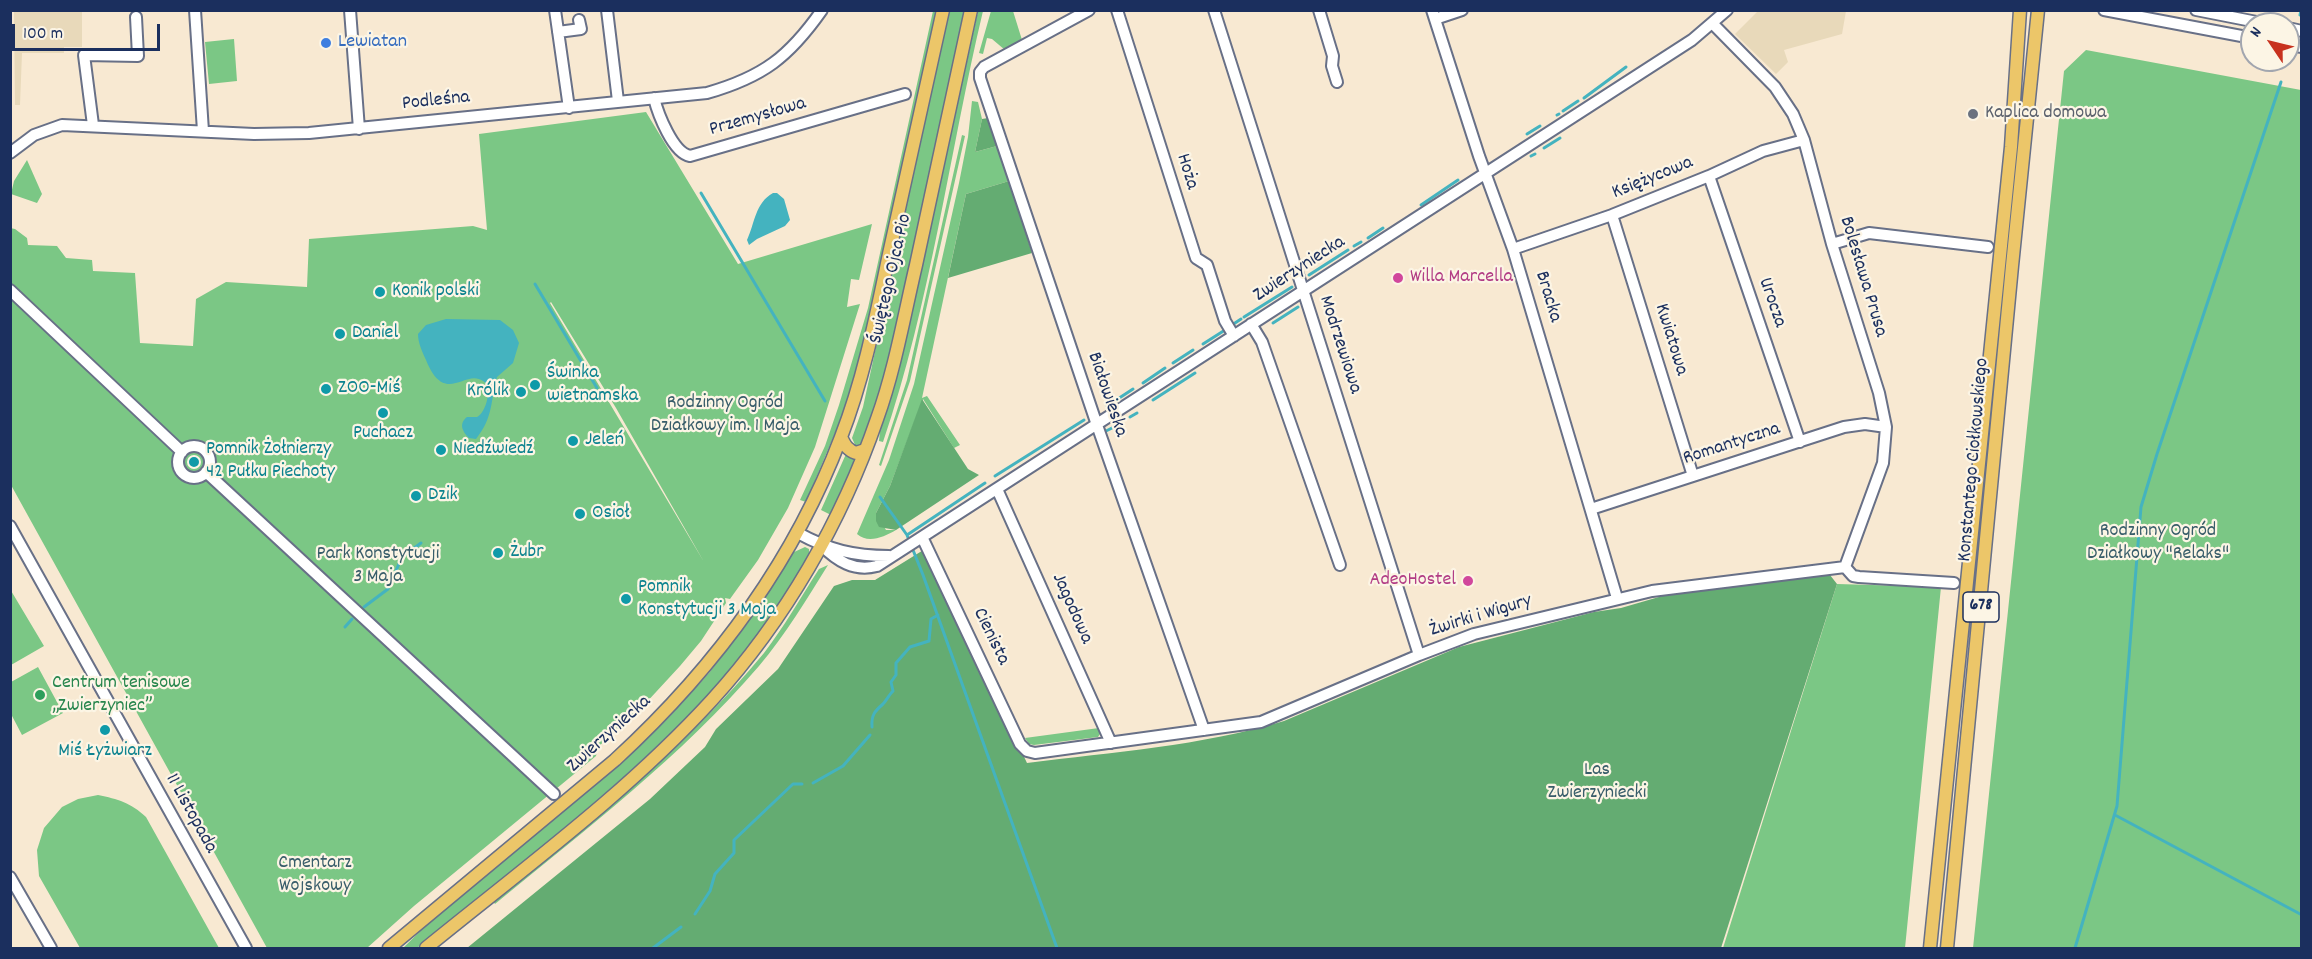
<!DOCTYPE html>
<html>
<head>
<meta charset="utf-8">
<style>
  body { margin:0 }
  #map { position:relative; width:2312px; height:959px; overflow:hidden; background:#f8e9d2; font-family:Dekko,sans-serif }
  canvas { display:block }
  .frame { position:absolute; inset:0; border:12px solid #1b2f5e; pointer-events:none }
  .north { position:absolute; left:2240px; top:12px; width:60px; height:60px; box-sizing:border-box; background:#fcf5e5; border:2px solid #a2a6af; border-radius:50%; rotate:305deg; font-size:16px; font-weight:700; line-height:24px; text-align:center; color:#1b2f5e }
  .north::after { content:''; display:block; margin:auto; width:21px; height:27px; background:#c8321e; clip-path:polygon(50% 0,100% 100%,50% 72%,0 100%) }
  .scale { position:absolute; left:12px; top:24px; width:148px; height:27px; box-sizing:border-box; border:3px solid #1b2f5e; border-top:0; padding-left:8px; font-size:18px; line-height:21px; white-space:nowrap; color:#1b2f5e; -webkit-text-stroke:4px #fcf5e5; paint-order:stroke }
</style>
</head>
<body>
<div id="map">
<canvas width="2312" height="959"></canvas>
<div class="frame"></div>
<div class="north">N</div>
<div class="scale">100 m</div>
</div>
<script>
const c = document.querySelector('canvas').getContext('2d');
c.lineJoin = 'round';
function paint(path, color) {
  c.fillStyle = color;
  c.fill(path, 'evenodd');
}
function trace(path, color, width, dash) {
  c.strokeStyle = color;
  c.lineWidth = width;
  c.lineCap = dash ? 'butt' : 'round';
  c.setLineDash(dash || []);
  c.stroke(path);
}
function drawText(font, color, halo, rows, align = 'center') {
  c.font = font + ' Dekko,sans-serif';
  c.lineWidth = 4.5;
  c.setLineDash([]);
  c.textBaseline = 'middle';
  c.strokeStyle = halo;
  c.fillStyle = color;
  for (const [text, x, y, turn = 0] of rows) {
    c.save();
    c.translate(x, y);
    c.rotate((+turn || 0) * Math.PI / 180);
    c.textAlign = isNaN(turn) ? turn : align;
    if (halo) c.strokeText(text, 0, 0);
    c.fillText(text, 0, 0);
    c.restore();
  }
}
paint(new Path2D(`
  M14,11H82V47H64V53H22L20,105H15Z
  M1758,11V10L1846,11L1842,34L1784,50L1788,62L1776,74L1735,34Z`), '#e8d9ba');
paint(new Path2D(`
  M933,11H937L857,369L843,414L806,502L800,500L825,446L839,405L868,308Z
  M949,11H966L882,387L862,445L856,447L852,438L863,407Z
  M978,11H983C949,154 931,302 883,442L879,441L880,430L906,340Z
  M991,11H1013L1022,40L1005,50L992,39L987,38L983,54L979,53Z
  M234,39L237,81L209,84L205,42Z
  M2086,50L2301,90V948H1973L2064,71Z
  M972,101L978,102L982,119L975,152L997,146L1009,181L966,194L922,398L927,396L960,445L954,448L923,399L890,486L876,513L886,530H896C884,537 868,544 857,534L889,460L914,384L959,183L968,137Z
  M646,112L738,264L872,224L859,280L851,279L847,307L860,304L815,447L788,508L758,560L730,599L725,598L726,603L701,641L680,666L644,705L598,747L596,756L414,906L367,948H267L11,485L10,228L15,229L27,238L28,245L57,246L66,258L92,260L93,271L135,273L140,343L193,346L196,299L226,282L307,287L309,239L473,226L487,230L479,134ZM551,302L616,408L704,562L550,303Z
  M962,135L965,136L910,381L881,466L879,465L907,380Z
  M27,160L42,194L37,203L11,194L14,181Z
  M846,454L856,460L831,515L821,510Z
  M805,547L809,549V554C786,594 761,636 730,671C638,776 524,860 417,948H403L444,908L623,759L670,716L709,673L747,624L792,553Z
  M828,565C807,599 785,635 759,666C681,757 586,829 495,904L493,901C587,823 686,748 764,653C784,627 801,597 819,569Z
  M1837,584L1941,587L1905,948H1723Z
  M10,589L44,646L11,665H10Z
  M38,667L63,713L22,735L11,714V682Z
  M1099,728L1100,734L1098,737L1034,745L1029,744L1025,738Z
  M98,795C118,799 131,803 146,817L219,948H80L39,876L37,850L44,828L62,807L78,799Z`), '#7bc785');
paint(new Path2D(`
  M988,118L997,146L975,152L982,119Z
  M1009,181L1032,253L948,278L966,194Z
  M922,399L968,469L979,475L896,530L879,527L876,521V513L890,486Z
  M925,549L1027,763C1113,752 1201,746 1284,721L1459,647L1594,612L1621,608L1683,590L1810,576L1830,575L1837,584L1721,948H467L650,799L705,747L716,729L778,669L834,586L852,580H875Z`), '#64ac72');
paint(new Path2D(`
  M773,193H777L784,199L790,220L785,226L757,239L749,245L747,240C755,223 755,203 773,193Z
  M446,319L500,320L513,330L519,343L513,363L497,377C490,402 494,416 476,439L469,438C463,432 458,424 467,417H477C486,413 493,387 483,381C465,368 445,407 426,360C422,351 418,343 418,334L426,325Z`), '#44b3bf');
trace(new Path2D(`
  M2300,15L2301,10
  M1584,98L1626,67
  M1563,111L1578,101
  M1557,115L1559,114
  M1527,134L1540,126
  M1544,148L1560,138
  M1531,156L1535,154
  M701,193L825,401
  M1421,205L1458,180
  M1368,238L1383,228
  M1354,246L1361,242
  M1309,275L1348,250
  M535,284L597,388
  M1244,317L1292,287
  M1273,323L1298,307
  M1232,325L1241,319
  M1203,344L1225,330
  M1173,363L1193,350
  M1143,383L1165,368
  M1153,400L1195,373
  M1107,406L1133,389
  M1130,417L1137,413
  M1106,431L1118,425
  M995,476L1084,420
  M880,497L907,535L923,575L1057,948
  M907,535L985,483
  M364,607L388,589L402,557L421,543
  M345,627L352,619
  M872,727C871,715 875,711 883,704C886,701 889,695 893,691L891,682L896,675V663L910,647L929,641L931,619L938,615
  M813,783L843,766L870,735
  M2115,815L2302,915
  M695,914L710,891L715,874L734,853V840L793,784H802
  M653,948L681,927
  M2075,948L2117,806L2141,507L2157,454L2281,82`), '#44b3bf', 3);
const minor = new Path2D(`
  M195,10L203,131
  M350,10L359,129
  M555,10L569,108
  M607,10L618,101
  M1089,10L984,67L980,72V78L1097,425L1204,730
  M1117,10L1196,258L1207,265L1225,321L1234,336
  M1214,10L1419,655
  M1319,10L1333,56L1332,66L1337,82
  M1432,10L1479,156L1513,249L1617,598
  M2104,10L2252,38
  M2196,10L2267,24
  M1435,19L1462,10
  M1713,24L1775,87L1793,114L1804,140L1832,244L1879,393L1886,427L1883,463L1845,567
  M2288,28L2302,31
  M558,32L581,29L579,20
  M2288,45L2302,47
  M654,98C658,114 673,153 690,156L905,94
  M93,125L84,55L138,56L136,17
  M10,153L34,135L62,125L254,134L309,133L707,93C763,77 789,57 822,10
  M1709,176L1800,442
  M1612,215L1693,476
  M1832,244L1869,233L1988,247
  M1513,249L1612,215L1709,176L1763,151L1804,140
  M10,290L182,452
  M1251,324L1262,342L1340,565
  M178 462a16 16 0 1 1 32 0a16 16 0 1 1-32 0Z
  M206,472L554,794
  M997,489L1111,743
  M1591,509L1844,427L1865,424L1886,427
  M10,526L246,948
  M798,533C829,550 854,556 889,556
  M922,537L1020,744L1027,751L1035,753L1261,722L1419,655L1474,634L1652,591L1845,567L1853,576L1859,577L1954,583
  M821,545C837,561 854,572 877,566L1692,40L1727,10
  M10,877L51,948`);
const major = new Path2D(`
  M841,437C845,446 848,450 856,453L865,450
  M389,948L615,760C714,669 793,564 841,437C864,378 876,316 889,254C907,173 925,92 943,10
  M426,948C523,869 627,793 712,700C785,620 842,521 877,419C895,369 904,316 916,265C934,180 953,95 971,10
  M1930,948L2011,147L2020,10
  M1947,948L2012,266L2038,10`);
trace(minor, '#687087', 14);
trace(major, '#687087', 15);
trace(minor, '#fff', 10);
trace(major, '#ecc669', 12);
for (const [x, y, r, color] of [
  [326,43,6,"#3f7fe0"],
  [1973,114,6,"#6b7280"],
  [1398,278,6,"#d1479c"],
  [380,292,6,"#0f9aa8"],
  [340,334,6,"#0f9aa8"],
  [535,385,6,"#0f9aa8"],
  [326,389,6,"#0f9aa8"],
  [521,392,6,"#0f9aa8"],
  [383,413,6,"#0f9aa8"],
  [573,441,6,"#0f9aa8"],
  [441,450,6,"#0f9aa8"],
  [194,462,6,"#0f9aa8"],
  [416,496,6,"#0f9aa8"],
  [580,514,6,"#0f9aa8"],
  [498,553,6,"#0f9aa8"],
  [1468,581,6,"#d1479c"],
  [626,599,6,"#0f9aa8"],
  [40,695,6,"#2e9e5b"],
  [105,730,6,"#0f9aa8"]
]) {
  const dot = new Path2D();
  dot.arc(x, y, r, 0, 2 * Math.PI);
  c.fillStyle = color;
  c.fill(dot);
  trace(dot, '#fcf5e5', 2);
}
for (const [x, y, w] of [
  [1981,607,36]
]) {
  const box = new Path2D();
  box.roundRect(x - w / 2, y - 15, w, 30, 4.5);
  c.fillStyle = '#fcf5e5';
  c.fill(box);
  trace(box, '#1b2f5e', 1.5);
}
drawText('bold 18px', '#1b2f5e', null, [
  ["678",1981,607]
]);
drawText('20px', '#366cbe', '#fcf5e5', [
  ["Lewiatan",338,43]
], 'left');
drawText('20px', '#1b2f5e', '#fcf5e5', [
  ["Podleśna",436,102,-6],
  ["Przemysłowa",758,118,-16],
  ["Hoża",1186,172,73],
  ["Księżycowa",1653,179,-22],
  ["Zwierzyniecka",1300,270,-33],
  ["Bolesława Prusa",1862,277,73],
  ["Świętego Ojca Pio",892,279,-77],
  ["Bracka",1547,297,73],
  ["Urocza",1771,303,71],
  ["Kwiatowa",1670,340,73],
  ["Modrzewiowa",1339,345,72],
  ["Białowieska",1106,395,71],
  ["Romantyczna",1732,445,-18],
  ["Konstantego Ciołkowskiego",1975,460,-85],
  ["Jagodowa",1071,609,66],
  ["Żwirki i Wigury",1481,617,-17],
  ["Cienista",990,637,64],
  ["Zwierzyniecka",610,735,-42],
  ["11 Listopada",190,814,61]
]);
drawText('20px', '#5b616d', '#fcf5e5', [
  ["Kaplica domowa",1985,114]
], 'left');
drawText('20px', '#b23c85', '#fcf5e5', [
  ["Willa Marcella",1410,278],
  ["AdeoHostel",1456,581,"right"]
], 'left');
drawText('20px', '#0d838f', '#fcf5e5', [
  ["Konik polski",392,292],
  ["Daniel",352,334],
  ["Świnka",547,374],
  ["wietnamska",547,397],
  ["ZOO-Miś",338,389],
  ["Królik",509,392,"right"],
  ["Puchacz",383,434,"center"],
  ["Jeleń",585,441],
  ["Pomnik Żołnierzy",206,450],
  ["42 Pułku Piechoty",206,473],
  ["Niedźwiedź",453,450],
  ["Dzik",428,496],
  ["Osioł",592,514],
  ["Żubr",510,553],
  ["Pomnik",638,588],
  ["Konstytucji 3 Maja",638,611],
  ["Miś Łyżwiarz",105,752,"center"]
], 'left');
drawText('20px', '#385d6a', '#fcf5e5', [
  ["Rodzinny Ogród",725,404],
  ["Działkowy im. 1 Maja",725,427],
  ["Rodzinny Ogród",2158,532],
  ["Działkowy \"Relaks\"",2158,555],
  ["Park Konstytucji",378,555],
  ["3 Maja",378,578],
  ["Las",1597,771],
  ["Zwierzyniecki",1597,794],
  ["Cmentarz",315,864],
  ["Wojskowy",315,887]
]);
drawText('20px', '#27864d', '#fcf5e5', [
  ["Centrum tenisowe",52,684],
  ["„Zwierzyniec”",52,707]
], 'left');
</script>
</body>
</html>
